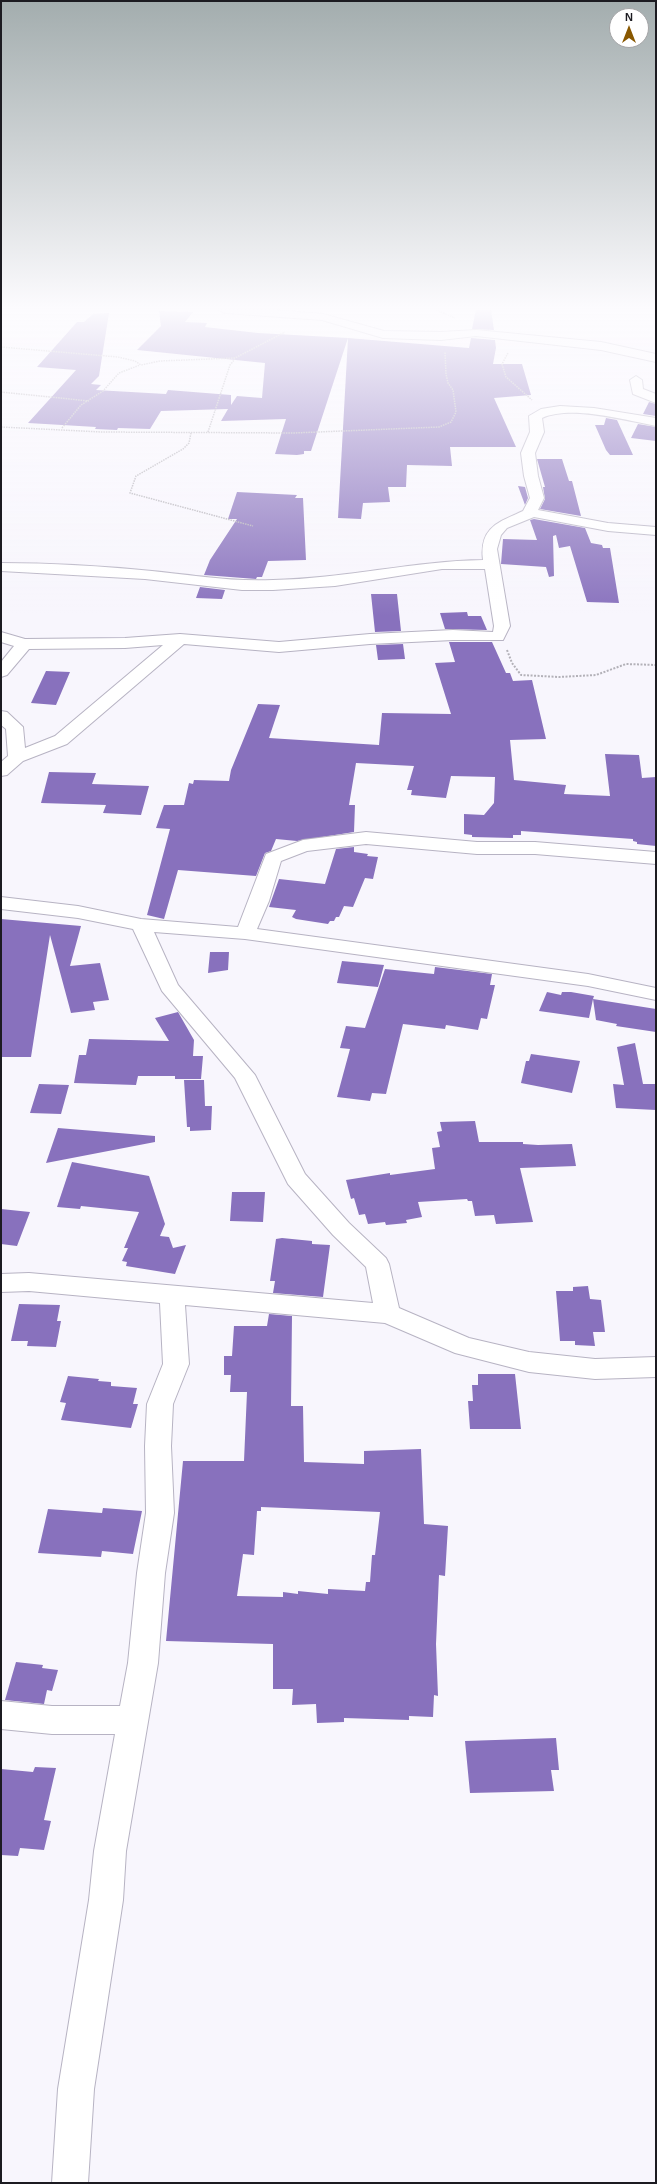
<!DOCTYPE html>
<html>
<head>
<meta charset="utf-8">
<style>
  body { margin:0 }
  #map { position:relative; width:657px; height:2184px; overflow:hidden; background:#f8f6fd; font-family:Helvetica,sans-serif }
  canvas { display:block }
  .frame { position:absolute; inset:0; border:2px solid #1c1b21; pointer-events:none }
  .north { position:absolute; left:609px; top:8px; width:40px; height:40px; box-sizing:border-box; background:#fff; border:1px solid #a4a4a6; border-radius:50%; rotate:0deg; font-size:11px; font-weight:700; line-height:16px; text-align:center; color:#1c1b21 }
  .north::after { content:''; display:block; margin:auto; width:14px; height:18px; background:#895800; clip-path:polygon(50% 0,100% 100%,50% 72%,0 100%) }
</style>
</head>
<body>
<div id="map">
<canvas width="657" height="2184"></canvas>
<div class="frame"></div>
<div class="north">N</div>
</div>
<script>
const c = document.querySelector('canvas').getContext('2d');
c.lineJoin = 'round';
function paint(path, color) {
  c.fillStyle = color;
  c.fill(path, 'evenodd');
}
function trace(path, color, width, dash) {
  c.strokeStyle = color;
  c.lineWidth = width;
  c.lineCap = dash ? 'butt' : 'round';
  c.setLineDash(dash || []);
  c.stroke(path);
}
paint(new Path2D(`
  M476,310H491L494,330L472,329Z
  M159,311L193,312L185,322L207,323L205,327L258,333L348,338L311,451H304V454L297,455L275,454L286,419L221,421L228,409L161,411L150,429L118,428L117,430L95,429L96,427L28,423L76,370L37,367L77,322H84L93,314L109,313L99,376L91,384L101,385L96,390L166,394L168,390L231,395V405L237,396L262,398L265,363L137,350L161,326Z
  M348,338L469,348L471,338L495,340L496,348L493,364H522L531,395L494,398L516,447H450L452,466L407,465L406,487H388L390,502L363,503L361,519L338,518Z
  M649,402L656,404V416L643,414Z
  M606,418L617,420L633,455H610L606,450L595,425H604Z
  M638,424L656,427V441L631,438Z
  M537,459H562L569,481H572L581,516L540,509L545,499L543,487H545Z
  M518,486L525,487L528,498L525,505Z
  M237,492L297,495L295,498H303L306,560L268,561L262,577H257L256,579L204,575L210,560L237,519H228Z
  M534,519L585,528L591,543L602,545L603,548H610L619,603L587,602L570,546L559,548L556,535L553,536L554,576L549,577L546,567L501,564L503,539L537,540L530,520Z
  M200,587L225,590L222,599L196,598Z
  M371,594H397L401,631L375,632Z
  M467,612L468,616H481L487,630L445,629L440,613Z
  M449,642H492L506,673H510L513,681L532,680L546,739L510,740L514,780L566,785L564,794L610,796L605,754L639,755L642,778L656,777V846L637,844V842L633,841V839L521,831V835H513V838L472,837V835L464,834V814L484,815L494,803L495,777L451,776L446,798L411,795L412,790H407L414,766L356,763L349,805H355L354,832L297,841L276,839L271,851L265,853L256,876L178,870L164,919L147,915L170,829L156,828L164,805H184L189,783L193,784L194,780L229,781L231,770L258,704L280,705L269,738L379,745L382,713L451,714L435,663L455,662Z
  M403,644L405,659L378,660L376,645Z
  M46,671L70,672L56,705L31,703Z
  M49,772L96,773L92,784L149,786L141,815L103,813L106,805L41,803Z
  M354,847V852L368,854L367,856L378,857L373,879L365,878L353,907L344,906L339,917H336L334,921H330L328,924L296,919L292,917L296,910L269,907L279,879L325,884L336,849Z
  M1,919L81,926L70,966L100,963L109,1000L93,1002L95,1010L71,1013L50,935L31,1057H1Z
  M210,952H229L228,970L208,973Z
  M342,961L384,965L378,987L337,983Z
  M435,967L492,974L490,985H495L487,1019L481,1018L478,1030L446,1025L445,1029L403,1024L386,1094L372,1093L370,1101L337,1097L350,1049L340,1048L346,1026L365,1028L385,969L434,974Z
  M547,992L561,995L562,992H571L594,996L593,999L656,1009V1032L616,1026L617,1024L596,1020L593,999L589,1018L539,1011Z
  M178,1012L194,1040L193,1056H203L201,1079H175V1076H138L136,1085L74,1083L79,1055H86L89,1039L169,1041L155,1018Z
  M635,1043L643,1084H656V1110L616,1108L613,1084L624,1085L617,1047Z
  M531,1054L580,1061L572,1093L521,1083L526,1061H529Z
  M184,1080H204L205,1106H212L211,1130L190,1131V1127H187Z
  M39,1084L69,1085L61,1114L30,1113Z
  M475,1121L479,1142H523V1144L538,1145L572,1144L576,1166L520,1168L533,1222L496,1224L494,1215L475,1216L472,1201H468L467,1199L418,1202L422,1217L406,1220L407,1223L386,1225L385,1222L368,1224L365,1214L359,1215L354,1198L351,1199L346,1180L390,1173V1175L435,1169L432,1148L440,1147L437,1132L442,1131L440,1122Z
  M58,1128L155,1136V1142L46,1163Z
  M72,1162L149,1176L165,1224L160,1236L169,1237L173,1248L186,1245L175,1274L126,1266L127,1262L122,1261L128,1248H124L139,1212L81,1206L80,1209L57,1207Z
  M232,1192H265L263,1222L230,1221Z
  M1,1209L30,1212L17,1246L1,1244Z
  M282,1238L312,1241V1244L330,1245L323,1297L273,1293L275,1281H270L276,1239Z
  M588,1286L590,1299L601,1300L605,1332H593L595,1346L575,1345V1341H560L556,1291H573V1287Z
  M19,1304L60,1305L57,1321H61L56,1347L27,1346L28,1341H11Z
  M269,1314L292,1316L291,1406H303L304,1462L364,1464V1451L421,1449L424,1524L448,1526L445,1576L439,1575L436,1644L438,1696L434,1695L433,1717L409,1716V1720L344,1718V1722L317,1723L316,1704L292,1705L293,1689H273V1644L166,1641L183,1461H244L247,1392H230L231,1375H224V1356H232L234,1326H267ZM261,1507L380,1512L375,1555H372L370,1582H366L365,1591L328,1589V1594L298,1591V1594L283,1592V1597L237,1596L243,1554L254,1555L257,1511H261Z
  M478,1374H515L521,1429H470L468,1401H473L472,1385H478Z
  M68,1376L99,1379L98,1381L111,1382V1386L137,1388L133,1404H138L131,1428L61,1420L66,1403L60,1402Z
  M103,1508L142,1511L133,1554L102,1551L101,1557L38,1553L48,1509L102,1513Z
  M16,1662L43,1665L42,1668L58,1670L52,1691L47,1690L44,1704L5,1700Z
  M556,1738L559,1770H551L554,1791L470,1793L465,1741Z
  M35,1767L56,1768L44,1820L51,1821L44,1850L20,1848L18,1856L1,1855V1769L33,1772Z`), '#8871bd');
const minor = new Path2D(`
  M219,310H275L323,314L384,331L441,332L476,330L601,342L656,354V362L601,350L476,336L441,340L383,338L322,320L225,313Z
  M636,376L642,380L643,389L656,394V403L633,394L630,380Z
  M560,406L594,408L656,418V426C624,420 572,405 542,418L544,432L535,453L538,476L544,498L538,510L608,523L656,527V535L608,531L534,517L507,528L501,535L497,549L510,626L503,640H453L370,644L279,652L184,644L67,744L23,761L7,775L1,776V762L8,756L6,729L1,725V711L7,712L23,727L25,748L55,736L163,645L125,648L29,649L7,675L1,677V662L14,646L1,642V632L25,639L125,638L180,634L279,642L370,634L453,630L493,632L494,626L485,569H442L335,586L273,590H242L145,579L1,571V563C51,563 102,566 152,571C192,575 232,582 273,580C343,579 412,561 483,560C479,527 499,522 523,511L530,498L524,476L521,453L530,432L529,416L541,409Z
  M366,832L477,842H535L656,852V864L535,854H477L366,844L307,851L281,861L269,901L257,929L588,974L656,988V1000L588,986L245,939L154,932L178,985L255,1075L305,1174L349,1223L386,1258L389,1264L399,1308L469,1338L529,1352L595,1359L656,1357V1377L595,1379L529,1372L455,1353L385,1323L185,1305L189,1364L173,1404L171,1446L174,1513L165,1573L158,1663L126,1851L123,1900L94,2089L88,2183H52L58,2089L89,1900L94,1851L115,1734H52L1,1729V1701L52,1706H120L128,1663L137,1573L146,1513L145,1446L147,1404L163,1364L160,1303L29,1291L1,1292V1274L29,1273L373,1303L366,1267L333,1235L288,1184L235,1078L162,991L133,929L78,918L1,909V897L78,906L141,919L238,927L266,854L303,840Z`);
trace(minor, '#b7b3c3', 2);
trace(new Path2D(`
  M436,310L455,318
  M1,347L118,357L135,361L141,365L160,361L235,358L285,332
  M508,353L502,364L506,377L532,400
  M1,392L89,401
  M1,427L101,432L294,433L439,427L451,422L456,412L453,390L448,383L446,374L445,352
  M62,428L81,405L103,391L119,373L140,365
  M208,432L230,365L235,359
  M191,433L189,443L183,449L136,476L130,493L253,526`), '#b3b1b8', 1.5, [1.5, 1]);
trace(new Path2D(`
  M507,650L512,663L521,675L559,677L596,675L626,664L656,665`), '#b3b1b8', 2, [2, 1.5]);
paint(minor, '#fff');
const sky = c.createLinearGradient(0, 0, 0, 616);
sky.addColorStop(0, '#a3adae');
sky.addColorStop(0.5, '#fcfbfe');
sky.addColorStop(1, '#fcfbfe00');
c.fillStyle = sky;
c.fillRect(0, 0, 657, 616);
</script>
</body>
</html>
